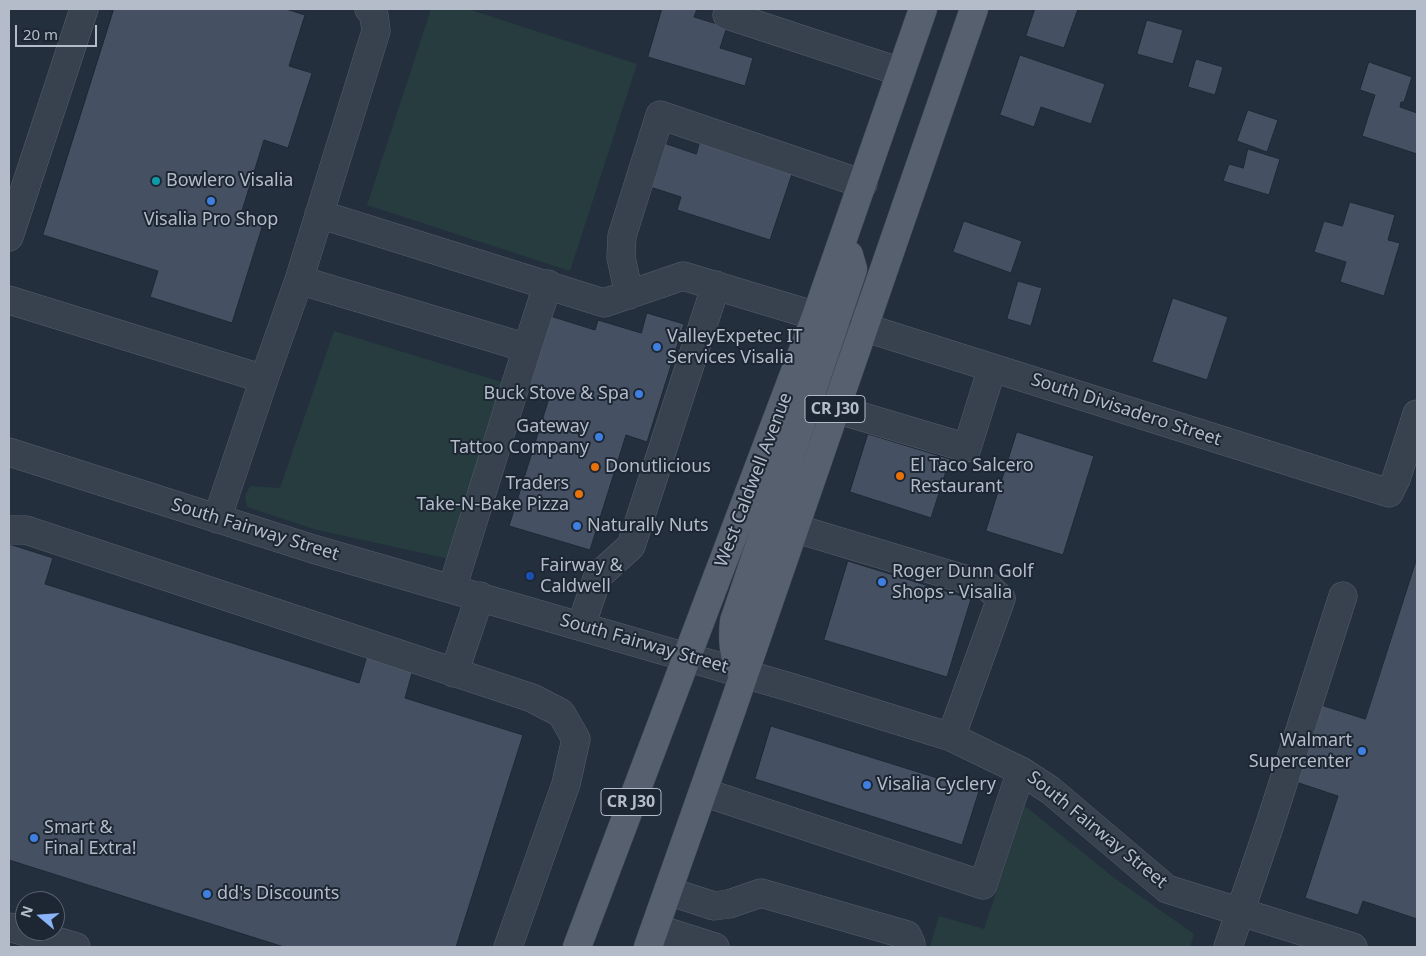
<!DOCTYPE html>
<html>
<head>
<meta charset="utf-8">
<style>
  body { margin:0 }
  #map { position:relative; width:1426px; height:956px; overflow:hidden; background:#242f3e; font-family:"Noto Sans",sans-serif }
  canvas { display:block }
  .frame { position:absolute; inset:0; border:10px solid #b4bcc9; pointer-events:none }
  .north { position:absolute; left:15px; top:891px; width:50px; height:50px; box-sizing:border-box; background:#1d2633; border:1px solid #59626f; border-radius:50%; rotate:288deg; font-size:14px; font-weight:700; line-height:20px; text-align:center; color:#b4bcc9 }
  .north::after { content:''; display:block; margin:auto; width:18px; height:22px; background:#8ab4f8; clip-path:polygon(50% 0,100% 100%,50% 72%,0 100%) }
  .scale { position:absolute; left:15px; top:25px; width:82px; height:22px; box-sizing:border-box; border:2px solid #b4bcc9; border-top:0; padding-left:6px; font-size:15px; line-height:18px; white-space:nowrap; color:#b4bcc9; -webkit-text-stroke:4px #1d2633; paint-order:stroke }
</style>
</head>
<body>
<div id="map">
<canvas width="1426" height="956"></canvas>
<div class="frame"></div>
<div class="north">N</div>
<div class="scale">20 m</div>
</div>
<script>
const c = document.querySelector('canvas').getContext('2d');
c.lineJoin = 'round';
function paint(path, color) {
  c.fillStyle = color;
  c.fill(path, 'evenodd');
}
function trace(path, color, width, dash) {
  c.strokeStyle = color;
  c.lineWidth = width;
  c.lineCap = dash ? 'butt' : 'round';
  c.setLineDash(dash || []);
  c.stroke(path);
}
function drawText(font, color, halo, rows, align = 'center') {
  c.font = font + ' "Noto Sans",sans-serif';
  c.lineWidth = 4;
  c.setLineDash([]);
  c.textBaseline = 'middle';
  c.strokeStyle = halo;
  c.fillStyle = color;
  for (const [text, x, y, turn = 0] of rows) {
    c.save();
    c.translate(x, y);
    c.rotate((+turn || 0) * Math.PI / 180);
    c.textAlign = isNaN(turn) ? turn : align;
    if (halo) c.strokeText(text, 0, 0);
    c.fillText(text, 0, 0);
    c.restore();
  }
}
paint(new Path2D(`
  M431,9H468L637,64L570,271L367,205Z
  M334,331L505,383L450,559L317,530L247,507L245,496L250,486L280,488Z
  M1025,806L1113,877L1194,934L1190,947H930L939,916L984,929Z`), '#263c3f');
const building = new Path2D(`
  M114,9H286L305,15L289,66L312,73L288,148L264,140L241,214L264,221L232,323L150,297L158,271L43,235Z
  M662,9H697L694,17L727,27L720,48L753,58L745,86L648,57Z
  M1035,9H1078L1064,48L1026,36Z
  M1147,20L1183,30L1173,64L1137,54Z
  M1020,55L1105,84L1091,124L1041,107L1034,127L1000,115Z
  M1196,59L1223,67L1215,95L1188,87Z
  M1369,62L1412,77L1404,102H1401L1400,107L1417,113V154L1362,136L1375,95L1360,90Z
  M1248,110L1278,120L1267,152L1237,141Z
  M701,138L794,168L770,240L677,210L681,197L647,186L661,142L696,154Z
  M1248,149L1280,159L1269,195L1223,181L1229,164L1243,168Z
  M1350,202L1395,215L1388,240L1400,243L1384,296L1340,282L1346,262L1314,252L1324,221L1342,226Z
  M964,221L1022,241L1011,273L953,252Z
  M1018,281L1042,288L1031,326L1007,319Z
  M1173,298L1228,317L1207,380L1152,362Z
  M647,313L684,324L647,442L626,435L590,550L509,526L550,395L524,387L547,315L595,330L598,320L641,333Z
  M1017,432L1094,456L1063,555L986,531Z
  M868,434L950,459L931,518L850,492Z
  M9,544L53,558L45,584L359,683L368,652L414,666L405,698L523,735L456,947H284L9,860Z
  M1417,558V919L1363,901L1358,915L1305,898L1338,796L1296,782L1321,705L1365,719Z
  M848,561L971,599L947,677L824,640Z
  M771,726L979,791L962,845L755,779Z`);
paint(building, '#455162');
trace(building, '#1f2835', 1);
const minor = new Path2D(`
  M727,15L901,72
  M319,214L604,303L683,276L816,316
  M9,237L84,9
  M299,280L527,348
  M629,295L621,257L622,236L660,115L863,184
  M9,300L264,379
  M863,327L1389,493L1396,479L1417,414
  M836,409L967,448L992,368
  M9,452L313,549L793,688L951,737L1021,771L1050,790L1167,889L1353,947
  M217,519L264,379L299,280L376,31L374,15L369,9
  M794,528L987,586L1001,599L951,737
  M9,530H26L532,698L561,713L576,739L566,784L508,947
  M452,589L527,348L548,284
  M581,626L598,576L631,546L716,285
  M454,673L480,596
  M703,792L983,885L1021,771
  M668,891L714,906L729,904L761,893L907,935L911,944L910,947
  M9,927L76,947
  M655,928L715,947
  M1228,947L1269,827L1343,596`);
const major = new Path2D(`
  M743,674C733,657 732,640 734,621L853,269L849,255
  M577,947L816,316L923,9
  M648,947L731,712L974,9`);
trace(minor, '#565f6c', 29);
trace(major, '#414a57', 29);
trace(minor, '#38414e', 28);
trace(major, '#56606e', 28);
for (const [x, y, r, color] of [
  [156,181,5,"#0f9aa8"],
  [211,201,5,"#3f7fe0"],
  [657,347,5,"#3f7fe0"],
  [639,394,5,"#3f7fe0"],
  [599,437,5,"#3f7fe0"],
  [595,467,5,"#e8710a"],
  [900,476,5,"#e8710a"],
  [579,494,5,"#e8710a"],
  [577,526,5,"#3f7fe0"],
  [530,576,5,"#1a4fb4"],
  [882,582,5,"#3f7fe0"],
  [1362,751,5,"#3f7fe0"],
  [867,785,5,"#3f7fe0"],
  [34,838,5,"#3f7fe0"],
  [207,894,5,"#3f7fe0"]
]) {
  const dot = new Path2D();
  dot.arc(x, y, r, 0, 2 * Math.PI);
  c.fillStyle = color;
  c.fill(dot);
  trace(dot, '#1d2633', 2);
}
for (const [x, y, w] of [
  [835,409,60],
  [631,802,60]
]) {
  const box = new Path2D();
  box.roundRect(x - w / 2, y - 13.5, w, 27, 4);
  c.fillStyle = '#1d2633';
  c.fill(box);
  trace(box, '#b4bcc9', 1);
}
drawText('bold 16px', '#b4bcc9', null, [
  ["CR J30",835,409],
  ["CR J30",631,802]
]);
drawText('18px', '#b4bcc9', '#1d2633', [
  ["Bowlero Visalia",166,181],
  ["Visalia Pro Shop",211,220,"center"],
  ["ValleyExpetec IT",667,337],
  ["Services Visalia",667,358],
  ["Buck Stove & Spa",629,394,"right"],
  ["Gateway",589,427,"right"],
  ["Tattoo Company",589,448,"right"],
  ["El Taco Salcero",910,466],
  ["Restaurant",910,487],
  ["Donutlicious",605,467],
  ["Traders",569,484,"right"],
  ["Take-N-Bake Pizza",569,505,"right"],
  ["Naturally Nuts",587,526],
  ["Fairway &",540,566],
  ["Caldwell",540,587],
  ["Roger Dunn Golf",892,572],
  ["Shops - Visalia",892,593],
  ["Walmart",1352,741,"right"],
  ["Supercenter",1352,762,"right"],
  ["Visalia Cyclery",877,785],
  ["Smart &",44,828],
  ["Final Extra!",44,849],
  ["dd's Discounts",217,894]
], 'left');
drawText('18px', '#b4bcc9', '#1d2633', [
  ["South Divisadero Street",1126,410,18],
  ["West Caldwell Avenue",754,480,-69],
  ["South Fairway Street",255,530,17],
  ["South Fairway Street",644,644,16],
  ["South Fairway Street",1097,830,39]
]);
</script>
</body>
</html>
